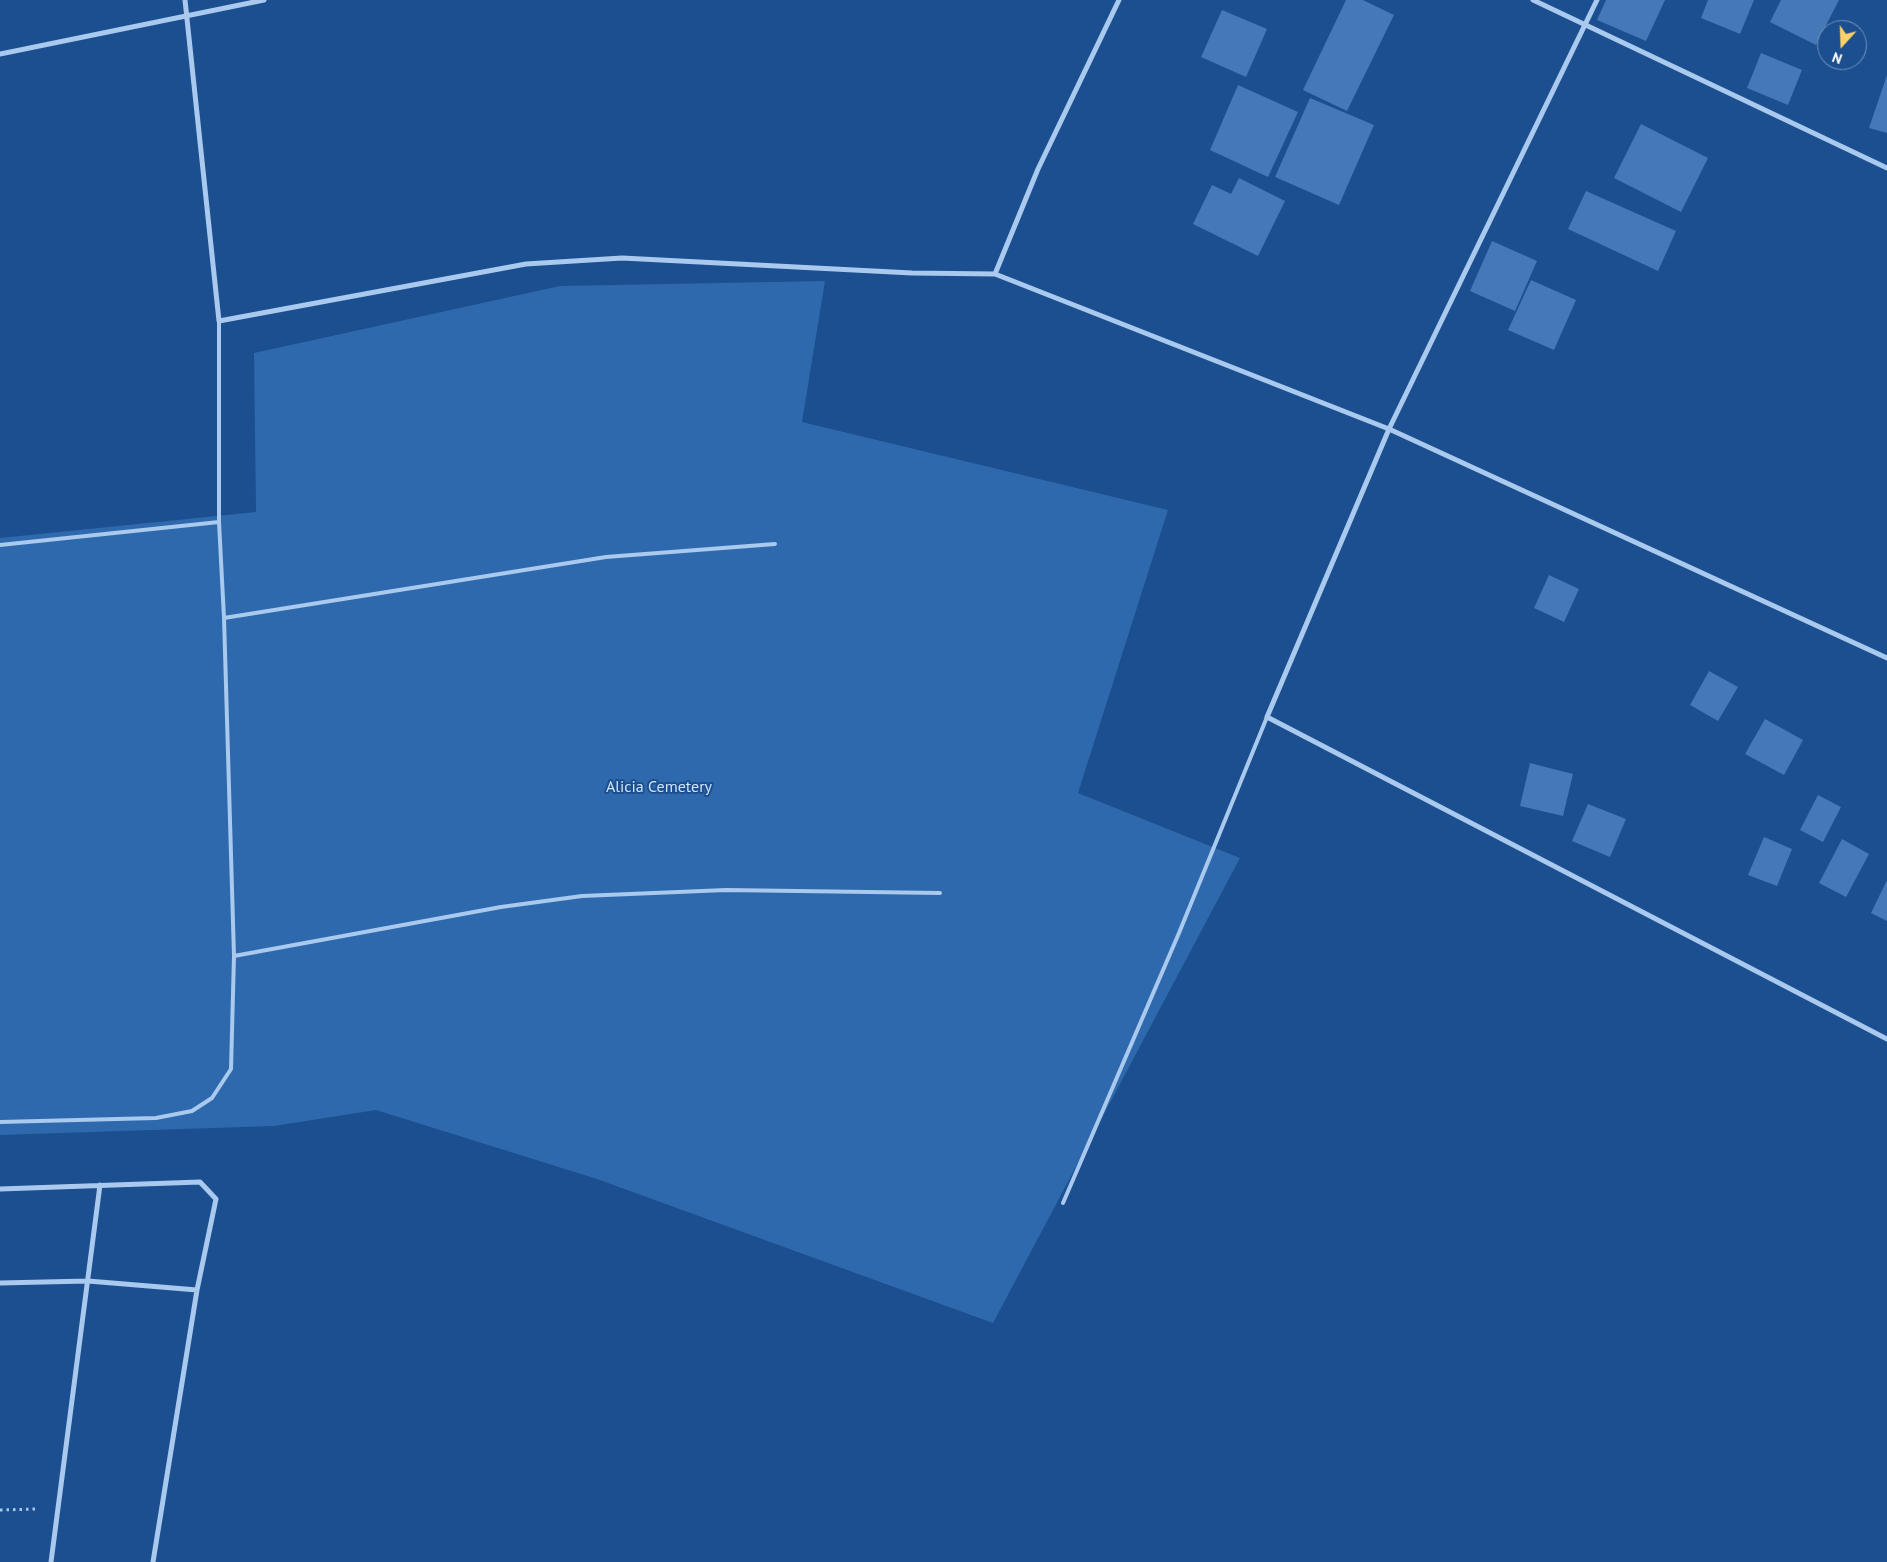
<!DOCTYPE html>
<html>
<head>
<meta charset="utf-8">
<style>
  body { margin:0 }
  #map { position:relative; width:1887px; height:1562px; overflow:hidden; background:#1b4f8f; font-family:"PT Sans",sans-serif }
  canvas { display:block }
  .north { position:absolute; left:1817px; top:20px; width:50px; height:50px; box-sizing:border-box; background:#1b4f8f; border:1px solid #7695bc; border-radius:50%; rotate:200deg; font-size:14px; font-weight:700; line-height:20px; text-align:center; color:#fff }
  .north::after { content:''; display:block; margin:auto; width:18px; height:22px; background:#ffd166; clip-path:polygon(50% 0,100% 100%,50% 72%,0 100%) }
</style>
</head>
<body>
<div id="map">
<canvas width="1887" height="1562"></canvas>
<div class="north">N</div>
</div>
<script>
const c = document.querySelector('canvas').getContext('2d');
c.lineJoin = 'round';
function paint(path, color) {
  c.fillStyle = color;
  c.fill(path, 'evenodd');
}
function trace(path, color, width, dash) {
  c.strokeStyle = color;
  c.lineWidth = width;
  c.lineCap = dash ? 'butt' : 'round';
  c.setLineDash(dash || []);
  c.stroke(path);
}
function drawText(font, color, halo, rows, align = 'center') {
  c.font = font + ' "PT Sans",sans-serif';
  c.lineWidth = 4;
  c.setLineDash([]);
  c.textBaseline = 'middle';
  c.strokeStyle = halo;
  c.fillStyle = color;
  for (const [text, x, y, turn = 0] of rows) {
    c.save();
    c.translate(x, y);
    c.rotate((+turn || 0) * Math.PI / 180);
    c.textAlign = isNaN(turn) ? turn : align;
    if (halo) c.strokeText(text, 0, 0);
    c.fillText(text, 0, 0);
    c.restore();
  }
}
paint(new Path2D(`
  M825,281L802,422L1168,510L1078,793L1240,858L993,1323L597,1179L376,1110L274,1126L0,1135V538L256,512L254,353L560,286Z`), '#2e69ad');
paint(new Path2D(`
  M1346,0H1363L1394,15L1347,111L1303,90Z
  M1606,0H1665L1646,41L1597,20Z
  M1708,0H1754L1740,34L1701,18Z
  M1781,0H1839L1816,45L1770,22Z
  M1222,10L1267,29L1246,77L1201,57Z
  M1761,53L1802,70L1788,105L1747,88Z
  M1887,75V133L1869,128Z
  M1238,85L1298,112L1268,177L1210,150Z
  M1310,98L1374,125L1339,205L1275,177Z
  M1641,124L1708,158L1681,212L1614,178Z
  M1239,178L1285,201L1258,256L1193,224L1212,185L1231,194Z
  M1586,191L1676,231L1658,271L1568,229Z
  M1492,241L1537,261L1515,311L1470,291Z
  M1531,280L1576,300L1554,350L1508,330Z
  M1549,575L1579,589L1564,622L1534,608Z
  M1709,671L1738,687L1718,721L1690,705Z
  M1765,719L1803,740L1784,775L1745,754Z
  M1530,763L1573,774L1563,816L1520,806Z
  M1818,795L1841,807L1823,842L1800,830Z
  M1588,804L1626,819L1610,857L1572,841Z
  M1764,837L1792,849L1777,886L1748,875Z
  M1842,839L1869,854L1846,897L1819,883Z
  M1887,880V921L1871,913Z`), '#4478b7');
trace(new Path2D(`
  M0,1510L37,1509`), '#a9c9ee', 3, [2.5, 4]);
trace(new Path2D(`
  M0,545L219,522
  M224,618L606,557L775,544
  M234,956L501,907L582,896L726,890L940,893
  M0,1122L156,1118L192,1111L212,1098L231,1069L234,956L224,618L219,522V321
  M1063,1203L1179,933L1267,717`), '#a9c9ee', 4);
trace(new Path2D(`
  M185,0L219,321L526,264L622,258L912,273L995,274L1389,429L1887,658
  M1533,0L1887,168
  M1597,0L1389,429L1267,717L1887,1039
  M0,54L264,0
  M995,274L1038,169L1119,0
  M0,1189L200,1182L216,1199L197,1290L153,1562
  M0,1283L88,1281L197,1290
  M51,1562L100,1185`), '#a9c9ee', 5);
drawText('16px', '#cfe3fa', '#1b4f8f', [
  ["Alicia Cemetery",659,787]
]);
</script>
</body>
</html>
